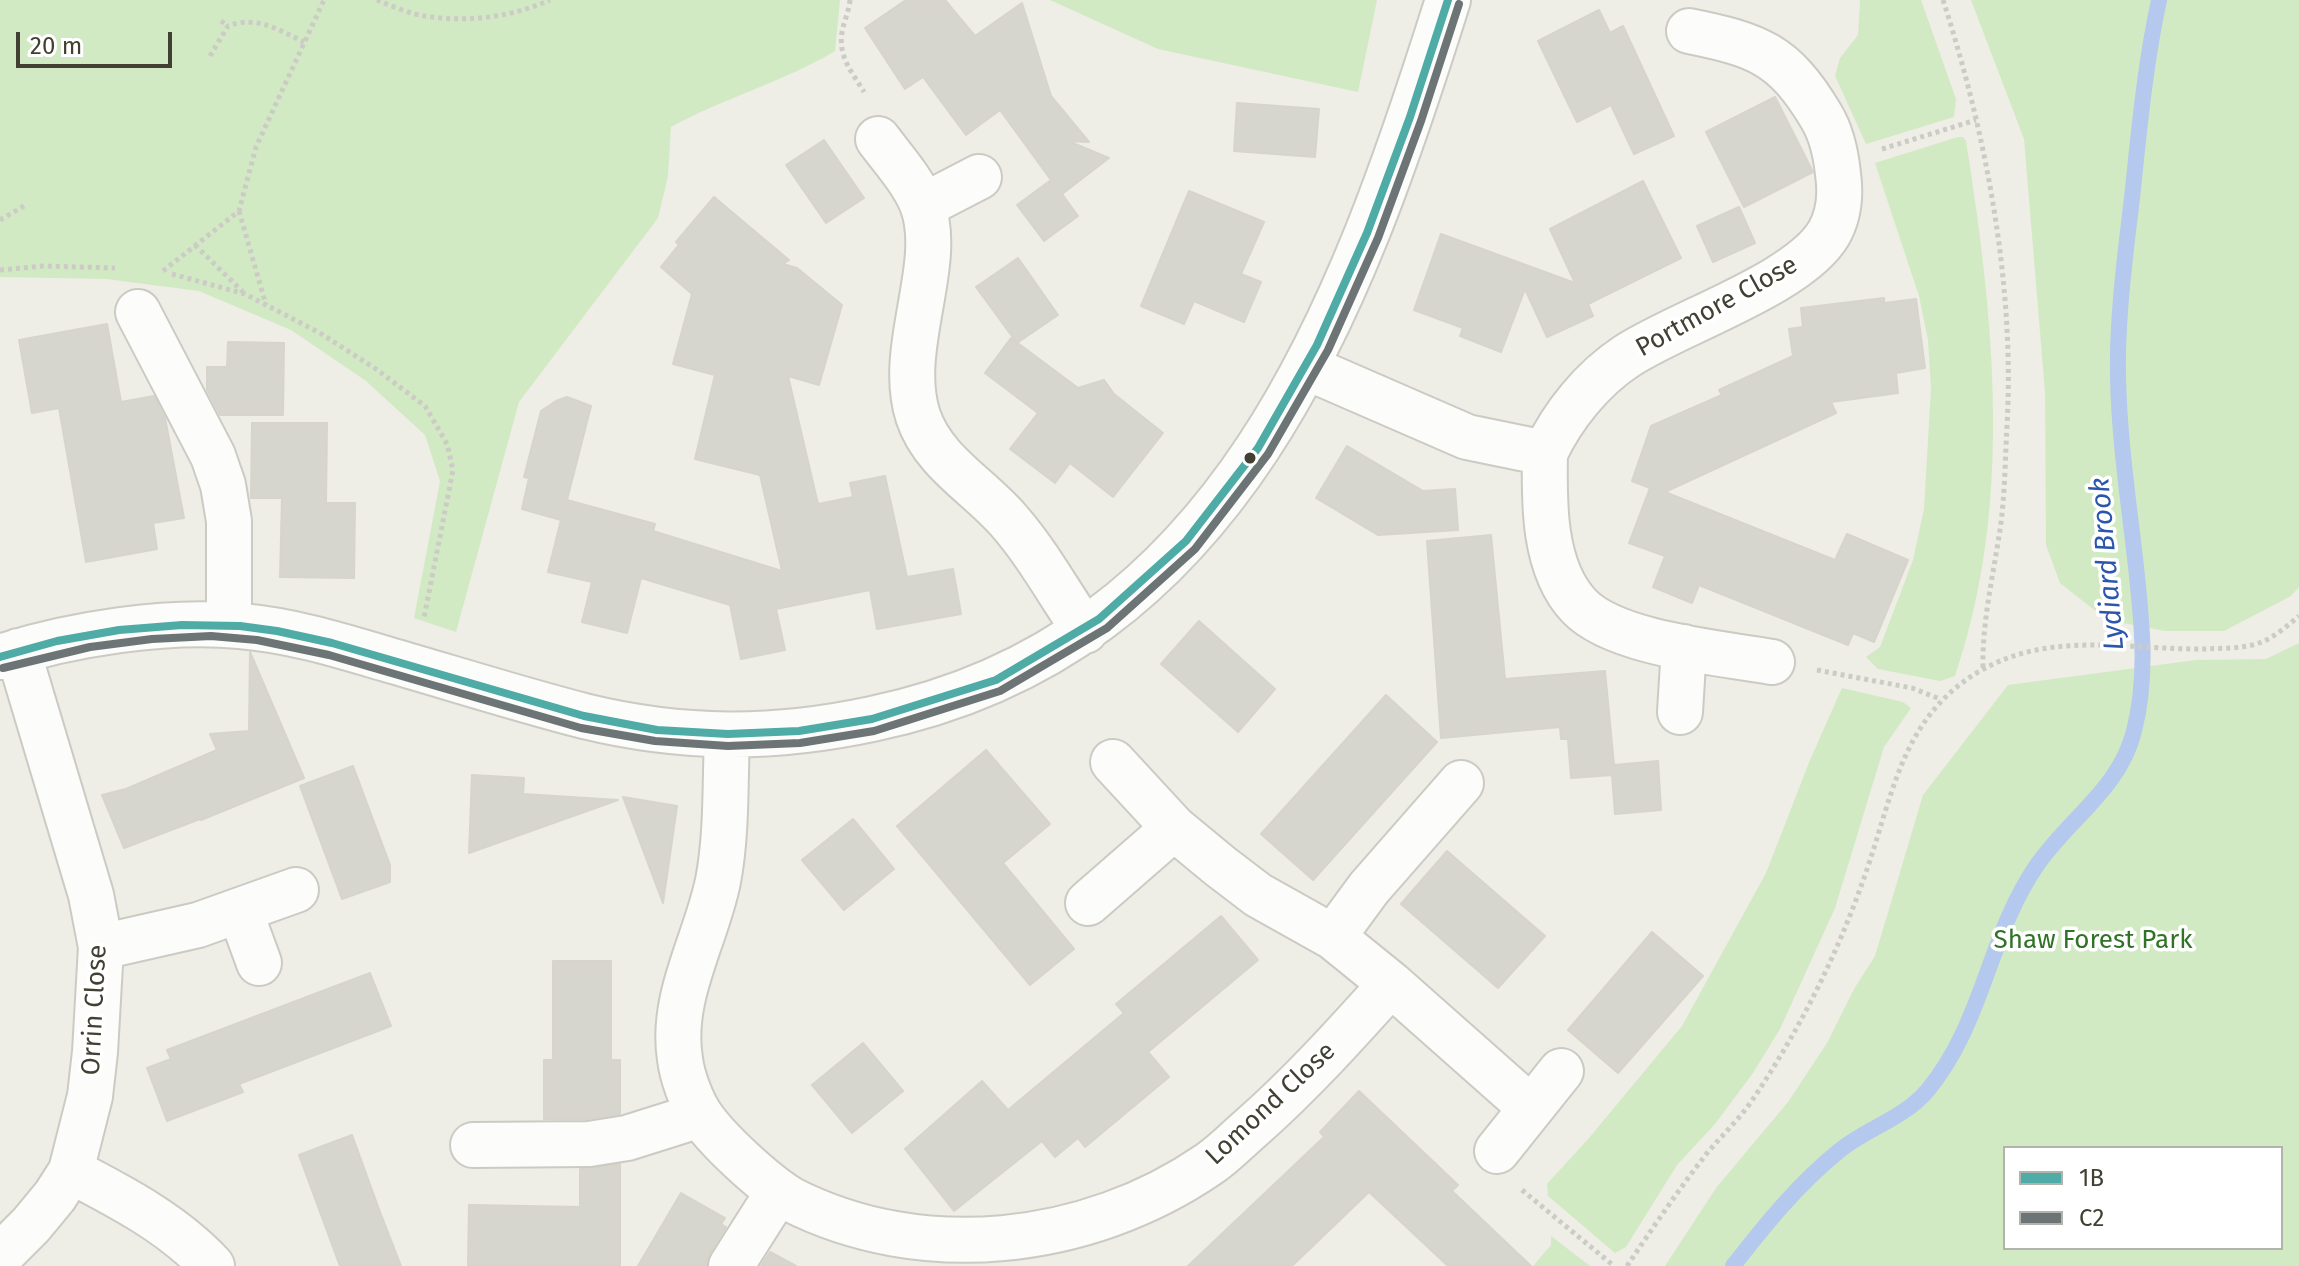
<!DOCTYPE html>
<html>
<head>
<meta charset="utf-8">
<style>
  body { margin:0 }
  #map { position:relative; width:2299px; height:1266px; overflow:hidden; background:#eeede6; font-family:"Fira Sans",sans-serif }
  canvas { display:block }
  .legend { position:absolute; left:2003px; top:1146px; width:280px; height:104px; box-sizing:border-box; background:#fff; border:2px solid #b3b3ad; margin:0; padding:10px 14px; list-style:none; font-size:24px; color:#424032 }
  .legend li { display:flex; align-items:center; gap:16px; height:40px }
  .legend b { width:40px; border:2px solid #b3b3ad }
  .scale { position:absolute; left:16px; top:32px; width:156px; height:36px; box-sizing:border-box; border:4px solid #424032; border-top:0; padding-left:10px; font-size:24px; line-height:28px; white-space:nowrap; color:#424032; -webkit-text-stroke:6px #fff; paint-order:stroke }
</style>
</head>
<body>
<div id="map">
<canvas width="2299" height="1266"></canvas>
<ul class="legend">
<li><b style="height:10px;background:#4faba6"></b>1B</li>
<li><b style="height:10px;background:#6c7476"></b>C2</li>
</ul>
<div class="scale">20 m</div>
</div>
<script>
const c = document.querySelector('canvas').getContext('2d');
c.lineJoin = 'round';
function paint(path, color) {
  c.fillStyle = color;
  c.fill(path, 'evenodd');
}
function trace(path, color, width, dash) {
  c.strokeStyle = color;
  c.lineWidth = width;
  c.lineCap = dash ? 'butt' : 'round';
  c.setLineDash(dash || []);
  c.stroke(path);
}
function drawText(font, color, halo, rows, align = 'center') {
  c.font = font + ' "Fira Sans",sans-serif';
  c.lineWidth = 7;
  c.setLineDash([]);
  c.textBaseline = 'middle';
  c.strokeStyle = halo;
  c.fillStyle = color;
  for (const [text, x, y, turn = 0] of rows) {
    c.save();
    c.translate(x, y);
    c.rotate((+turn || 0) * Math.PI / 180);
    c.textAlign = isNaN(turn) ? turn : align;
    if (halo) c.strokeText(text, 0, 0);
    c.fillText(text, 0, 0);
    c.restore();
  }
}
paint(new Path2D(`
  M0,0H840L835,51C783,82 724,98 671,127L668,176L658,218L519,402L456,632L414,618L440,481L425,435L366,381L291,330L199,291L106,279L0,277Z
  M1050,0H1377L1358,92L1158,49Z
  M1860,0H1921L1956,99L1954,117L1866,144L1835,76L1840,58L1858,35Z
  M1971,0H2299V587L2291,596L2224,631H2165L2107,620L2060,583L2046,545L2045,392L2024,139Z
  M1958,137H1963L1966,141C1994,318 2014,503 1955,676L1940,681L1878,669L1866,657L1880,647L1913,560L1924,509L1931,388L1928,340L1919,296L1875,163Z
  M2299,643V1266H1665L1716,1188L1788,1102L1827,1043L1854,989L1875,956L1923,795L2008,685L2196,660L2266,659ZM2005,1148H2281V1248H2005Z
  M1842,688L1903,702L1911,708L1884,747L1835,908L1780,1029L1753,1073L1715,1124L1677,1165L1626,1247L1615,1253L1548,1196L1547,1184L1589,1138L1682,1026L1766,873L1810,760Z
  M1551,1236L1590,1266H1533L1551,1245Z`), '#d2eac4');
trace(new Path2D(`
  M1733,1266C1765,1225 1798,1184 1839,1151C1867,1128 1903,1119 1927,1091C1983,1024 1988,938 2035,868C2067,820 2120,789 2134,731C2148,677 2142,622 2136,567C2129,504 2119,439 2118,376C2117,316 2125,257 2132,198C2139,131 2145,65 2159,0`), '#b5c8ed', 16);
const building = new Path2D(`
  M906,0H945L975,36L1022,3L1051,96L1089,142L1068,141L1109,158L1062,194L1078,216L1044,241L1017,205L1051,180L1000,110L966,135L923,77L905,89L865,28Z
  M1599,10L1610,33L1623,26L1674,136L1634,154L1611,105L1577,122L1538,41Z
  M1775,97L1813,172L1744,207L1706,132Z
  M1237,103L1319,109L1315,157L1234,151Z
  M824,140L864,198L826,223L786,165Z
  M1643,181L1681,258L1588,304L1593,316L1547,337L1525,289L1501,352L1460,336L1463,328L1414,310L1441,234L1575,283L1550,229Z
  M1189,191L1264,222L1241,274L1261,282L1244,322L1194,301L1184,324L1141,306Z
  M714,197L789,260L783,264L797,268L842,305L819,385L788,376L818,504L853,497L850,483L885,476L907,577L953,569L961,614L877,629L870,590L776,609L785,650L741,659L730,605L641,578L627,633L582,622L592,582L548,572L561,520L522,509L529,478L524,477L541,411L556,401L567,397L591,406L567,500L655,524L653,531L782,571L760,475L695,459L715,375L673,364L692,294L661,267L679,245L676,242Z
  M1739,207L1755,243L1713,262L1697,226Z
  M1018,258L1058,315L1017,343L976,287Z
  M1884,298V303L1916,299L1925,368L1896,373L1898,393L1831,402L1836,413L1665,492L1835,560L1847,534L1908,560L1874,642L1853,633L1848,645L1699,585L1692,603L1653,587L1665,556L1629,543L1650,488L1632,481L1651,426L1722,395L1719,390L1793,356L1789,329L1803,327L1801,308Z
  M107,324L121,402L154,396L165,418L184,518L153,523L157,549L86,562L59,408L32,413L19,340Z
  M1011,338L1078,388L1104,380L1114,394L1163,433L1113,497L1070,463L1055,483L1010,449L1038,413L985,373Z
  M228,342L284,343L283,415H220L207,390V367H227Z
  M252,423H327L326,503H355L354,578L280,577L282,498H251Z
  M1347,446L1423,491L1455,489L1458,530L1378,535L1316,498Z
  M1491,535L1505,679L1605,671L1614,765L1658,761L1661,810L1615,814L1612,775L1571,778L1568,739H1561L1560,727L1441,738L1427,541Z
  M1199,621L1275,689L1238,732L1161,664Z
  M250,652L304,778L201,820L200,819L124,848L102,795L126,789L217,750L210,734L249,731Z
  M1386,695L1437,742L1313,880L1261,834Z
  M986,750L1050,824L1003,863L1074,949L1030,985L897,826Z
  M353,766L390,865V882L342,899L300,786Z
  M472,775L524,778L523,794L618,800L469,853Z
  M623,797L677,806L663,903Z
  M853,819L894,869L844,910L802,860Z
  M1447,851L1545,936L1498,988L1401,904Z
  M1221,916L1258,960L1148,1052L1169,1077L1085,1147L1078,1138L1055,1157L1042,1141L954,1211L905,1149L982,1081L1008,1110L1124,1013L1116,1004Z
  M1652,932L1703,976L1618,1073L1568,1030Z
  M553,961H611V1060H620V1114L587,1119H544V1060H553Z
  M370,973L391,1026L239,1084L243,1092L167,1121L147,1068L171,1059L167,1050Z
  M863,1043L903,1091L852,1133L812,1085Z
  M1359,1091L1458,1185L1452,1191L1531,1266H1448L1369,1192L1292,1266H1188L1324,1137L1320,1132Z
  M352,1135L380,1212L401,1266H340L299,1155Z
  M620,1164V1266H468L469,1205L580,1207V1169Z
  M681,1193L725,1218L721,1224L726,1227L710,1253L706,1266H638Z
  M770,1252L796,1266H761Z`);
paint(building, '#d7d6ce');
trace(building, '#d6d4cb', 2);
const minor = new Path2D(`
  M878,139C893,159 913,181 922,204C945,264 896,348 918,416C933,462 979,486 1009,521C1038,554 1060,595 1085,631
  M923,206L979,177
  M138,312L213,456L223,485L229,521V625
  M1306,367L1467,437L1545,453C1563,415 1592,379 1627,356C1679,322 1799,284 1829,233C1839,215 1841,195 1838,174C1836,154 1832,134 1821,116C1784,54 1758,45 1689,31
  M1545,453C1544,502 1543,568 1579,606C1615,644 1721,653 1772,662
  M0,657C70,634 167,619 240,626C290,630 339,645 386,659C452,678 518,699 584,716C682,740 774,740 872,719C1230,645 1350,311 1448,0
  M1680,712L1684,647
  M727,735C725,783 727,834 718,881C706,940 670,997 680,1059C682,1076 691,1101 701,1116C718,1141 764,1183 790,1199C921,1266 1087,1248 1209,1164C1224,1154 1237,1140 1251,1128C1301,1084 1346,1034 1391,984L1531,1108
  M1113,762L1174,828L1220,866L1258,895L1333,937L1391,984
  M1088,903L1174,828
  M240,911L259,963
  M1333,937L1369,888L1461,783
  M101,947L198,925L296,890
  M473,1145L589,1144L627,1138L700,1115
  M1497,1151L1561,1071
  M71,1171C121,1197 173,1224 212,1266
  M0,1256L31,1225L55,1196L71,1171L90,1096L95,1052L101,947L91,895L18,651
  M731,1266L778,1192`);
trace(minor, '#cccbc3', 48);
trace(new Path2D(`
  M377,0C392,6 410,14 425,16C467,23 512,17 550,0
  M850,0C849,11 844,21 842,32C838,57 852,72 864,92
  M1943,0C1986,133 2015,286 2007,426C2005,460 2005,496 2000,530C1993,576 1982,622 1983,669
  M221,21L228,26
  M210,56L228,26C256,15 279,30 304,42
  M1882,149L1976,120
  M239,211L266,305
  M0,220L24,206
  M195,245L243,292
  M0,270L43,266L115,268
  M163,271L239,211L256,147L324,0
  M172,274L245,294L320,333L376,369L425,406L447,444L453,470L424,618
  M1817,670L1912,688L1940,699
  M1522,1190L1614,1266
  M1627,1266C1652,1229 1677,1192 1704,1157C1719,1138 1737,1122 1751,1102C1799,1031 1837,956 1865,875C1893,796 1901,717 1980,671C2051,630 2128,650 2205,649C2223,648 2242,649 2259,643C2274,638 2287,626 2299,616`), '#cccbc5', 5, [4, 4]);
trace(minor, '#fcfcfb', 44);
trace(new Path2D(`
  M0,657L57,641L119,630L182,625L240,626L277,631L332,643L584,716L657,730L728,734L799,731L872,719L996,680L1099,619L1186,541L1258,448L1317,345L1367,233L1410,117L1448,0`), '#4faba6', 8);
trace(new Path2D(`
  M3,668L90,647L152,639L211,636L257,640L329,655L581,728L655,741L728,746L800,743L874,731L1000,691L1107,628L1195,549L1268,454L1328,350L1378,238L1421,121L1459,4`), '#6c7476', 8);
for (const [x, y, r, color] of [
  [1250,458,7,"#424032"]
]) {
  const dot = new Path2D();
  dot.arc(x, y, r, 0, 2 * Math.PI);
  c.fillStyle = color;
  c.fill(dot);
  trace(dot, '#fff', 3);
}
drawText('26px', '#424032', '#fff', [
  ["Portmore Close",1717,307,-29],
  ["Orrin Close",95,1010,-87],
  ["Lomond Close",1271,1104,-43]
]);
drawText('26px', '#307326', '#fff', [
  ["Shaw Forest Park",2093,941]
]);
drawText('italic 28px', '#2c56ae', '#fff', [
  ["Lydiard Brook",2108,564,-95]
]);
</script>
</body>
</html>
